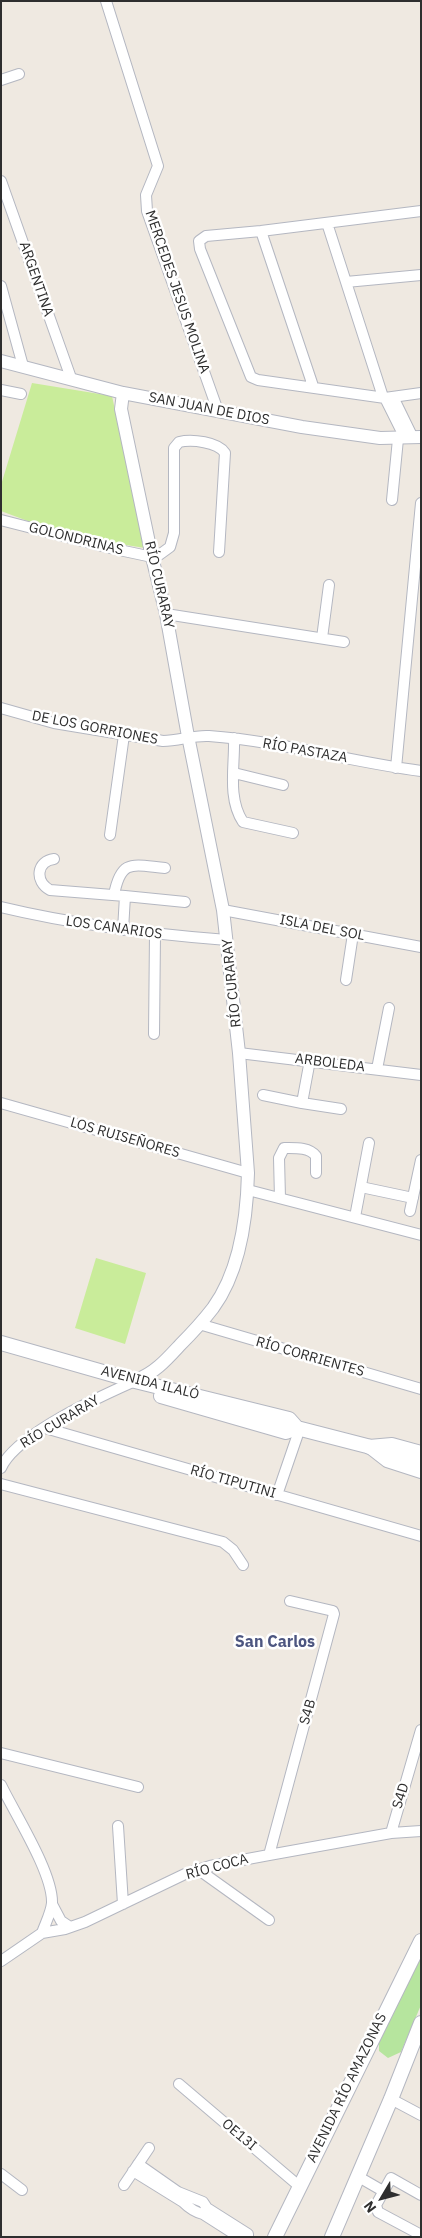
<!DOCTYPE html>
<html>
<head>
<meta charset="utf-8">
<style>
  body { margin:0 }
  #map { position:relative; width:422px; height:2238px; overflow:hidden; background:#efe9e1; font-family:"IBM Plex Sans",sans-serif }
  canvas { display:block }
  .frame { position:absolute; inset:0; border:2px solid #2e2e2e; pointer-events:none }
  .north { position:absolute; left:357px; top:2173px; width:50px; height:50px; -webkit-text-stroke:4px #fff; paint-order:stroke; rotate:233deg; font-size:14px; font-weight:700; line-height:20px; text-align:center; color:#2e2e2e }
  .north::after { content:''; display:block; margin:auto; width:18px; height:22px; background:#2e2e2e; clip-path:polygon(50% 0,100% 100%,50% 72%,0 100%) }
</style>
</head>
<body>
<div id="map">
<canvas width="422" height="2238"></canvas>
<div class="frame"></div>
<div class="north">N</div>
</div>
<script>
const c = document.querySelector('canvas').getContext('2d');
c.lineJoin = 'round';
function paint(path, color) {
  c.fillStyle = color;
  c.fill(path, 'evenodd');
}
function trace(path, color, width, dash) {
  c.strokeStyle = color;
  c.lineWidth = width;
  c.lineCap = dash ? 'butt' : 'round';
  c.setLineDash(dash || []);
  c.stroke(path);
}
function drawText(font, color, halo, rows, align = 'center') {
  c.font = font + ' "IBM Plex Sans",sans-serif';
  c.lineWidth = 5;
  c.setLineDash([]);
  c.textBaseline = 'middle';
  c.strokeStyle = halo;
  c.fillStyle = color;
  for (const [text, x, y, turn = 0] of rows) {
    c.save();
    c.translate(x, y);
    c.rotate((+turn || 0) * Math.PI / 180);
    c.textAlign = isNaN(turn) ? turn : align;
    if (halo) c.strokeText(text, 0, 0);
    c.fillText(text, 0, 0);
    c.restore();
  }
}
paint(new Path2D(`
  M421,1957V2005L401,2052L388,2058L379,2051V2040Z`), '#b6e59e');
paint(new Path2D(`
  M32,383L112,396L145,548L107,542L49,529L1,511V485Z
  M96,1258L146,1273L125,1344L75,1328Z`), '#c9ec9a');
const minor = new Path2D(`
  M106,1L158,166L146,195L147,211L218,411
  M1,80L19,74
  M1,181L71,378
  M421,211L261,231L206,236L199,241L200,249L251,377L258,380L385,398L421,393
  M327,223L383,397
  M261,231L313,386
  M346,282L421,275
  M1,286L23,366
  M1,390L21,394
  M393,397L413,438
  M385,398L405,438
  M392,500L398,439
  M1,520L110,548L152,557L159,555L170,547L174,533V448L179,442C192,439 218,442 225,453L219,552
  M166,614L344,642
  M322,638L329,585
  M1,708L54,723L163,741C179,741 193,735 209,736C280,741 350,762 421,771
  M234,738C235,765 227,798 243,822L293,833
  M396,768L421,503
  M234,773L283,785
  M110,835L124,735
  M54,859C37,861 34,881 50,890L125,896L123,930
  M114,895C121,858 133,865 165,868
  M125,896L185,902
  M1,907C76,925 151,934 227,940
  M223,910L421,947
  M346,980L353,934
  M154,1034L155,934
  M239,1053L421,1075
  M310,1060L302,1103L341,1109
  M377,1069L389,1008
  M263,1095L302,1103
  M1,1103L248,1173
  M361,1187L413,1198
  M248,1190L421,1235
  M280,1198L279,1158L284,1148C295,1148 309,1147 316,1156V1173
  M410,1211L421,1160
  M355,1217L369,1143
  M199,1324L421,1389
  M45,1428L421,1536
  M1,1468C16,1434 101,1396 135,1381
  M1,1484L223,1542L233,1550L243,1565
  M277,1495L300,1428
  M1,1753L138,1787
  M1,1785C15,1814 53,1873 52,1903C51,1913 45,1924 42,1933
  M118,1826L123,1904
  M391,1833L421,1730
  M269,1855L334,1614L333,1611L290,1601
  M199,1870L269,1920
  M52,1904L61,1921L70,1927
  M1,1961L42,1933L65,1929L85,1922L185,1874L210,1866L269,1855L391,1833L421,1831
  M179,2084L299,2186
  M391,2099L421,2115
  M138,2164L178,2192L203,2202L207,2208L248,2234V2237
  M133,2171L183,2202C189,2208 194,2212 203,2214L239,2237
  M1,2174L22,2190
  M357,2176L383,2191
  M124,2185L149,2148
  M421,2195L391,2178L376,2205L378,2212L421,2235`);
const tertiary = new Path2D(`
  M1,361L123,393L302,427L380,438L421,437
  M123,393L121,409L152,557L166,614L187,731L223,910L239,1053L248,1173C247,1217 240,1271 213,1308C203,1321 192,1333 180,1345C167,1359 155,1373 136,1380
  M369,1446L392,1444L421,1452
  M369,1447L387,1461L421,1472`);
const secondary = new Path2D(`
  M1,1343L131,1380L289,1419L297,1428L367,1446L421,1463
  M161,1396L286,1432L297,1428
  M275,2237L421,1941
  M332,2237L391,2099L421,2023`);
trace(minor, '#b4b7c1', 12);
trace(tertiary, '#b4b7c1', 14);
trace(secondary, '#b4b7c1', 16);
trace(minor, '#fff', 10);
trace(tertiary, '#fff', 12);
trace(secondary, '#fff', 14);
drawText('14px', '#2e2e2e', '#fff', [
  ["ARGENTINA",36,279,71],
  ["MERCEDES JESUS MOLINA",177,292,71],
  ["SAN JUAN DE DIOS",209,409,11],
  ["GOLONDRINAS",76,539,14],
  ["RÍO CURARAY",159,585,77],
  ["DE LOS GORRIONES",95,728,11],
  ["RÍO PASTAZA",305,751,10],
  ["LOS CANARIOS",114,928,8],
  ["ISLA DEL SOL",322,928,11],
  ["RÍO CURARAY",232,983,-96],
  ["ARBOLEDA",330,1063,7],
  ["LOS RUISEÑORES",125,1138,16],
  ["RÍO CORRIENTES",310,1357,16],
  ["AVENIDA ILALÓ",150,1383,14],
  ["RÍO CURARAY",60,1422,-31],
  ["RÍO TIPUTINI",233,1482,16],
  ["S4B",308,1712,-74],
  ["S4D",401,1796,-73],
  ["RÍO COCA",217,1867,-15],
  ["AVENIDA RÍO AMAZONAS",347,2088,-64],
  ["OE13I",239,2135,40]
]);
drawText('bold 16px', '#4d5680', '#fff', [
  ["San Carlos",275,1642]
]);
</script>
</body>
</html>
